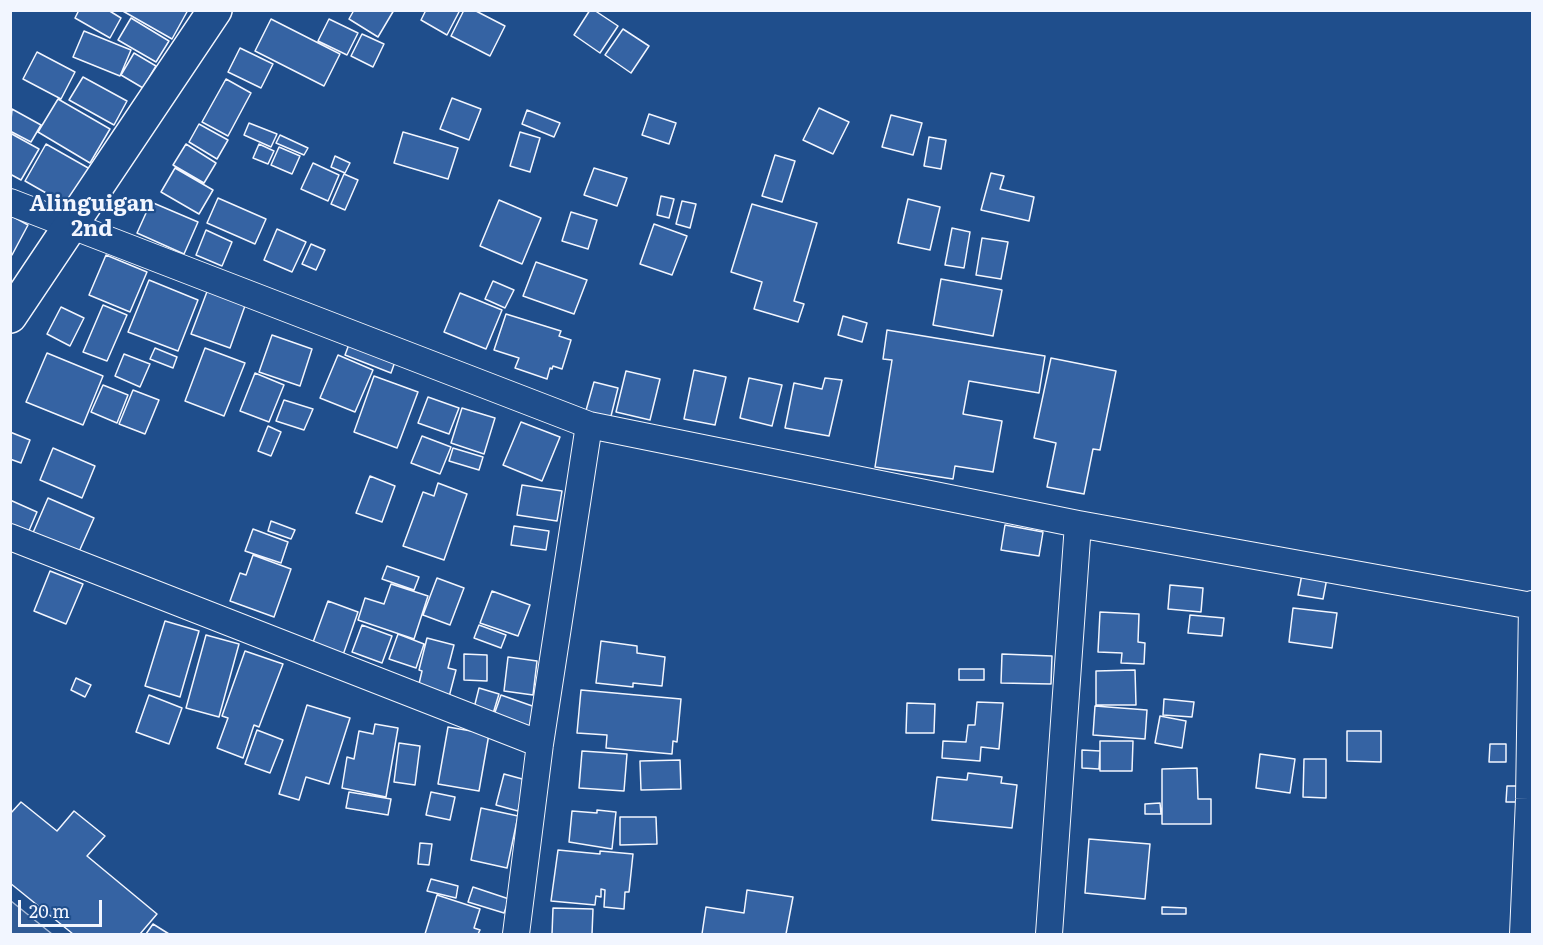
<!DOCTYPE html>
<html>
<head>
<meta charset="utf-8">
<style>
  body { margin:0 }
  #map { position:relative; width:1543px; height:945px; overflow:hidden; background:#1f4e8c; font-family:Literata,serif }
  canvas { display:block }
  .frame { position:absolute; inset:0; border:12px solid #f2f6ff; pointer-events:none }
  .scale { position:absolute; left:18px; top:900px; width:84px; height:27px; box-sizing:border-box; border:3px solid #f2f6ff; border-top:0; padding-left:8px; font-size:18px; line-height:21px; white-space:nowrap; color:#f2f6ff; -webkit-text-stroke:4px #1f4e8c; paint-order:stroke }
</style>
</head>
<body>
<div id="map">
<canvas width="1543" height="945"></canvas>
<div class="frame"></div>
<div class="scale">20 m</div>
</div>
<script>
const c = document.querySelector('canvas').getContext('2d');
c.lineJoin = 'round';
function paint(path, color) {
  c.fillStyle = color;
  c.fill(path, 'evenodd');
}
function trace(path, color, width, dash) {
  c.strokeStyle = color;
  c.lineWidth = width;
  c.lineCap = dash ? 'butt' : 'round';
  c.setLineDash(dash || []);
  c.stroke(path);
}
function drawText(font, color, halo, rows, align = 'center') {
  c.font = font + ' Literata,serif';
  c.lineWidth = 4.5;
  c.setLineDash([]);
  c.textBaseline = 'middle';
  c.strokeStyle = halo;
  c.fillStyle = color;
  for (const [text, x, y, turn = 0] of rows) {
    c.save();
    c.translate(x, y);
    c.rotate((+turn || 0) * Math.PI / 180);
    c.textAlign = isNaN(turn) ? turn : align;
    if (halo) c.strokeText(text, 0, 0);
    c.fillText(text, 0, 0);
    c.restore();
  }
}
const parking = new Path2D(`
  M11,901L52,934H11Z`);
paint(parking, '#305b95');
trace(parking, '#a8bbd7', 1.5);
const building = new Path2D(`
  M79,10H108L121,18L110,38L75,18Z
  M121,10H188L172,39Z
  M354,10H394L378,37L349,19Z
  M426,10H460L447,35L421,20Z
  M464,10H474L505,26L490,56L451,36Z
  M590,10H594L618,26L600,53L574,35Z
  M131,18L169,41L156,62L118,40Z
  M271,19L340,54L324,86L255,51Z
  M329,19L358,33L347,55L318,41Z
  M623,29L649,46L631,73L605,55Z
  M84,31L131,50L120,76L73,57Z
  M362,34L384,44L373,67L351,56Z
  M240,48L273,64L261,88L228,72Z
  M37,52L75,72L61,99L23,79Z
  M134,53L156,66L143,88L121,75Z
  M83,77L127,101L114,125L69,100Z
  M226,79L251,93L228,136L202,122Z
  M452,98L481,109L469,140L440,129Z
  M58,99L110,129L90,163L38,132Z
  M819,108L849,122L833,154L803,140Z
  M12,109L41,125L31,142L10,131Z
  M527,110L560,123L554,137L522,124Z
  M649,114L676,123L669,144L642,135Z
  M891,115L922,123L913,155L882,147Z
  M249,123L277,134L271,147L244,135Z
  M199,124L228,140L217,159L189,142Z
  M403,132L458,148L448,179L394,163Z
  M520,132L540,138L530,172L510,166Z
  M10,133L39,149L21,180L10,174Z
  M280,135L308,148L304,155L276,143Z
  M929,137L946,140L941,169L924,166Z
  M46,144L90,169L69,206L25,181Z
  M186,144L216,163L204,183L173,165Z
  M259,144L274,151L268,164L253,158Z
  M279,147L300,156L292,174L271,165Z
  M775,155L795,161L782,202L762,196Z
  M335,156L350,163L345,173L331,167Z
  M313,163L339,175L328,201L301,189Z
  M175,168L213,190L199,214L161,192Z
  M594,168L627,178L617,206L584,195Z
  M991,173L1004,176L1000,189L1034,197L1029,221L981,210Z
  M344,174L358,180L345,210L331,204Z
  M661,196L674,199L669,218L657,215Z
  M218,198L266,219L255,244L207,223Z
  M908,199L940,207L930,250L898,243Z
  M499,200L541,218L522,264L480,246Z
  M682,201L696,204L690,228L676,224Z
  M151,202L198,222L184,254L137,233Z
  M752,204L817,223L794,301L804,304L798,322L754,309L762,282L731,272Z
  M571,212L597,220L588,249L562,241Z
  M10,215L28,225L12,255L10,254Z
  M654,224L687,236L672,275L640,264Z
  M952,228L970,232L964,268L945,265Z
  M277,229L306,242L292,272L264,260Z
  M206,230L232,242L222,266L196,255Z
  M982,238L1008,242L1001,279L976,275Z
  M311,244L325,250L316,270L302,264Z
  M106,255L147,272L130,312L89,295Z
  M536,262L587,280L574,314L523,296Z
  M941,279L1002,290L993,336L933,325Z
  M149,280L198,300L178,351L128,332Z
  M493,281L514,290L505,308L485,299Z
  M208,289L246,303L230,348L191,334Z
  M460,293L502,310L486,349L444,332Z
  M103,305L127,315L107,361L83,352Z
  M61,307L84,318L70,346L47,334Z
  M506,314L561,331L559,336L571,340L562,369L553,366L552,369L550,368L547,379L515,368L519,358L494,350Z
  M843,316L867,323L862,342L838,335Z
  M887,330L1045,356L1039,393L969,381L963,414L1002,421L993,472L955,466L953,479L875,467L892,360L883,359Z
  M272,335L312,349L300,386L259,372Z
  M351,339L397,356L391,373L345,355Z
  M155,348L177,357L173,368L150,359Z
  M205,348L245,363L224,416L185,401Z
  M47,353L103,376L83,425L26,402Z
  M124,354L150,364L140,387L115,376Z
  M338,355L373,370L355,412L320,398Z
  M1051,358L1116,371L1100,450L1093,449L1084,494L1047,487L1056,443L1034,438Z
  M694,370L726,377L715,425L684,419Z
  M626,371L660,379L650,420L616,412Z
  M255,373L284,385L269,422L240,411Z
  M374,376L418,392L397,448L354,432Z
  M749,378L782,385L772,426L740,418Z
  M825,378L842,380L829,436L785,428L794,383L822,389Z
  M594,382L618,388L610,420L585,414Z
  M103,385L128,395L117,423L91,412Z
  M133,390L159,400L145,434L119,424Z
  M428,397L459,408L449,434L418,423Z
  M284,400L313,409L304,430L276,421Z
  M462,408L495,418L484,454L451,443Z
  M521,422L560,437L542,481L503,465Z
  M268,426L281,432L271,456L258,451Z
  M10,432L30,440L21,463L10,459Z
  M422,436L451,447L440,474L411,463Z
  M53,448L95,466L82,498L40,480Z
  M453,448L483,457L479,470L449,461Z
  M370,476L395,486L382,522L356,513Z
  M438,483L467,494L444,560L403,546L423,492L434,496Z
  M522,485L562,491L557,521L517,515Z
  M48,498L94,518L78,554L32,535Z
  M10,500L37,512L25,540L10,534Z
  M271,521L295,530L291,539L268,531Z
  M1005,525L1043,532L1039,556L1001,550Z
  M514,526L549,531L546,550L511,545Z
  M253,529L288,542L281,563L245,551Z
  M253,555L291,569L274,617L230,601L240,573L246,575Z
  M387,566L419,577L414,590L382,579Z
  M50,571L83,584L66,624L34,611Z
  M1302,574L1327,578L1323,599L1298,595Z
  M437,578L464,588L450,625L423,615Z
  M391,584L428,596L414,639L358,620L365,598L384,604Z
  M1170,585L1203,588L1201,612L1168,609Z
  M492,591L530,605L518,636L480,623Z
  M328,601L358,612L343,655L312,645Z
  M1293,608L1337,613L1332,648L1289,642Z
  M1100,612L1139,614L1138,642L1145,643L1144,664L1121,663L1122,653L1098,652Z
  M1190,615L1224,618L1222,636L1188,633Z
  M165,621L199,631L180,697L145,686Z
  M362,625L392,636L382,663L352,652Z
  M479,625L506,635L501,648L474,638Z
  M398,634L424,644L416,668L389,659Z
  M206,635L239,644L219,717L186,708Z
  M427,638L454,645L448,668L456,670L449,697L418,688L422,671L419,670Z
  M601,641L637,646V653L665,657L662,686L633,683V687L596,683Z
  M245,651L283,664L259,727L254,725L243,758L217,748L228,718L222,716Z
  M464,654L487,655V681L464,680Z
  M1002,654L1052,656L1051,684L1001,683Z
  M508,657L537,661L533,695L504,691Z
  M959,669H984V680H959Z
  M1135,670L1136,705H1096V671Z
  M76,678L91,685L85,697L71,690Z
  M479,688L499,694L492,717L473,712Z
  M581,690L681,699L677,742L673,741L672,754L606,748L607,735L577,733Z
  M149,695L182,708L169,744L136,732Z
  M501,695L538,708L530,731L493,718Z
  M1164,699L1194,702L1192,717L1163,715Z
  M977,702L1003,703L999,749L981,747L980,761L942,758L943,741L966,742L968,725H975Z
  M907,703L935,704L934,733H906Z
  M307,705L350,718L329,784L306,777L299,800L279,794Z
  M1095,706L1147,710L1145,739L1093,735Z
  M1160,716L1186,721L1182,748L1155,743Z
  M375,724L398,728L386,797L342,788L347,757L354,759L359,731L373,734Z
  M448,727L489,734L479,791L438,784Z
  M257,730L283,740L270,773L245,764Z
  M1347,731H1381V762L1347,761Z
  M1100,741H1133L1132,771H1100Z
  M399,743L420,746L415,785L394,782Z
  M1490,744H1506V762H1489Z
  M1082,750L1100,751L1099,769L1082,768Z
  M582,751L627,754L624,791L579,788Z
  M1260,754L1295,759L1290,793L1256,788Z
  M1304,759H1326V798L1303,797Z
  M680,760L681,789L641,790L640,761Z
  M1197,768L1198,799H1211V824H1162V769Z
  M968,773L1002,777L1001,783L1017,785L1012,828L932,820L937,777L967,780Z
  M504,774L526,780L518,811L496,805Z
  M1507,786H1517V802H1506Z
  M349,792L391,799L388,815L346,808Z
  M431,792L455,797L450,820L426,815Z
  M21,802L57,831L74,811L105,836L87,856L157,914L140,934H73L10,883V814Z
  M1160,803L1161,814H1145V804Z
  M481,808L518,816L507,868L471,860Z
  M597,810L616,812L612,849L569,842L572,811L597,813Z
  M620,817H656L657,844L620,845Z
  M1089,839L1150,844L1145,899L1085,893Z
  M420,843L432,844L429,865L418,864Z
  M558,850L600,854V851L633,854L629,892H625L624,909L604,907L605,890L601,889V897L596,896L595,905L551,901Z
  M431,879L458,886L456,898L427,891Z
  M473,887L509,899L504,913L468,902Z
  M747,890L793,897L786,934H702L706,907L744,913Z
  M437,895L480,909L474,928L480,930L478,934H425Z
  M1162,907L1186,908V914H1162Z
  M553,908L593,909L592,934H552Z
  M153,924L169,934H146Z`);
paint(building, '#3563a3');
trace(building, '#f2f6ff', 1.5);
const street = new Path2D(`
  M10,202L589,425L1078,524L1532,606
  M10,537L540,744
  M516,934L540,744L589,425
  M1049,934L1078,524
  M1523,934L1529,799L1532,604`);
const highway = new Path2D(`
  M10,316L215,10`);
trace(street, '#f2f6ff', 28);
trace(highway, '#f2f6ff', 36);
trace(street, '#1f4e8c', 26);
trace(highway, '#1f4e8c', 33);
drawText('bold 22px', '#f2f6ff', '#1f4e8c', [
  ["Alinguigan",92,205],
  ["2nd",92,230]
]);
</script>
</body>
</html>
